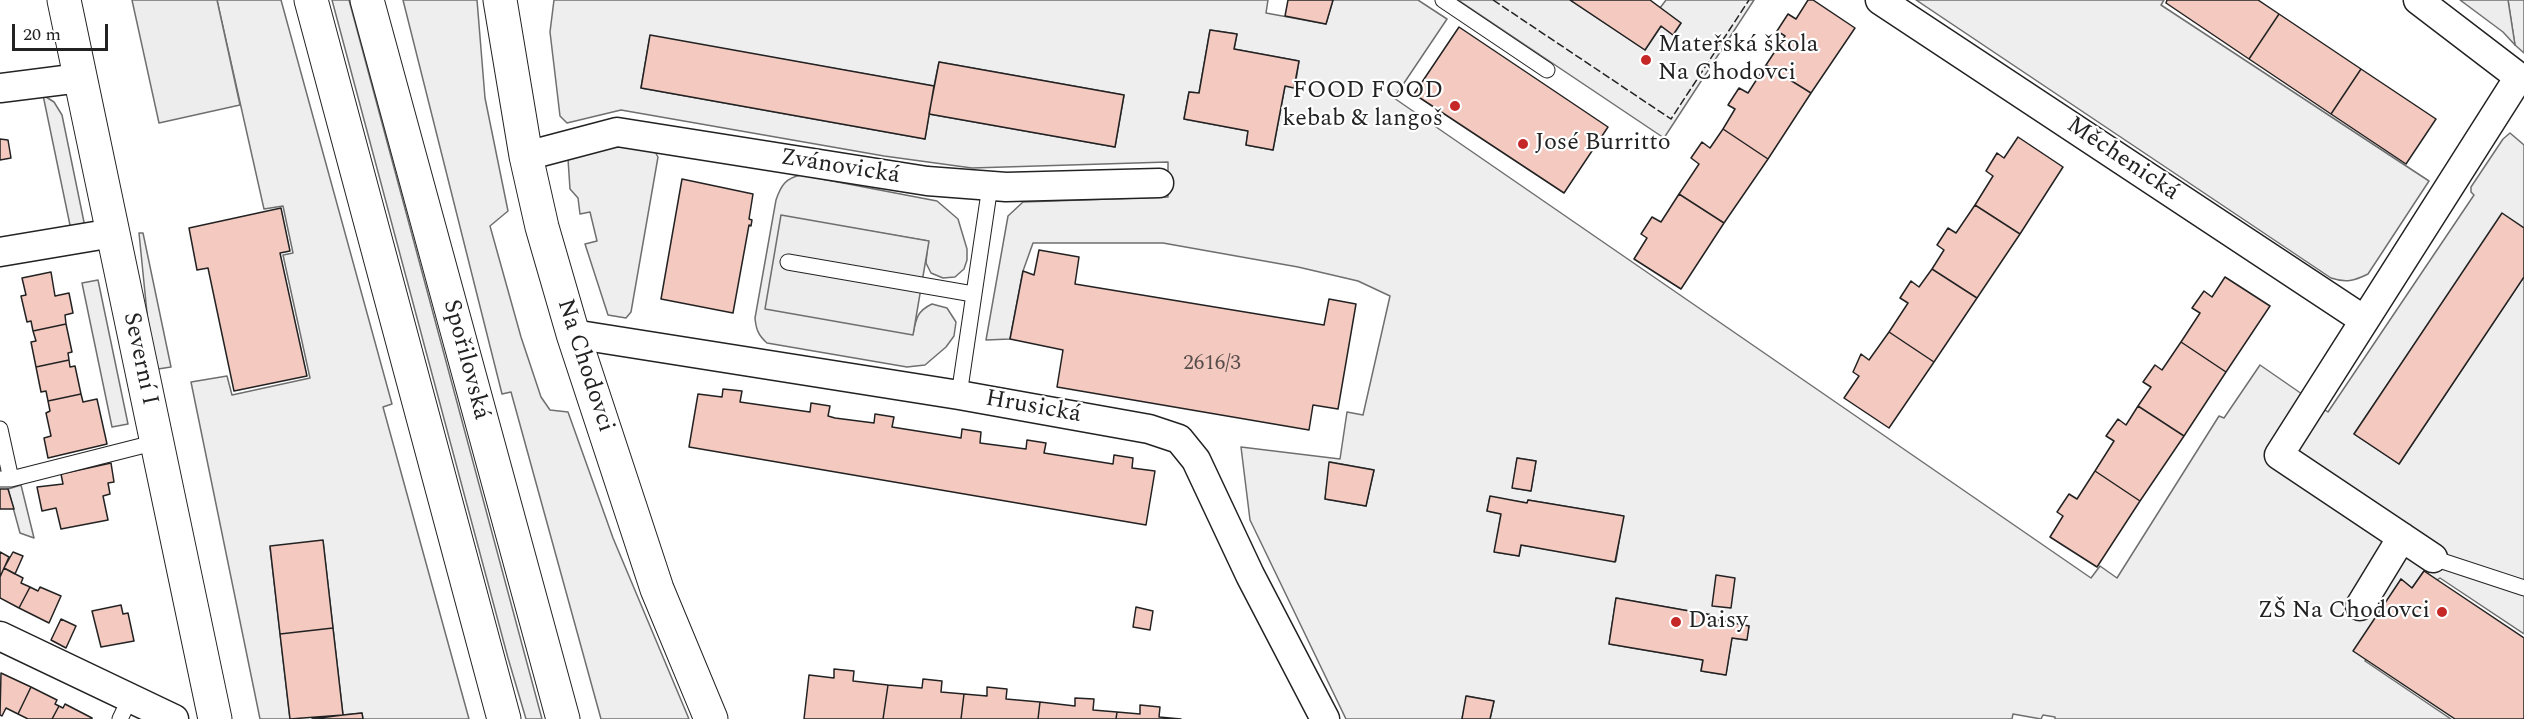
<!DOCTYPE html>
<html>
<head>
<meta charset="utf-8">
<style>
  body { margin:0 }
  #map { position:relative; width:2524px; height:719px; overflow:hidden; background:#fff; font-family:Spectral,serif }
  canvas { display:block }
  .scale { position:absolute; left:12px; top:24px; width:96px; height:27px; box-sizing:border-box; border:3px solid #222; border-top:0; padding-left:8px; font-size:18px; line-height:21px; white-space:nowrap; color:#222; -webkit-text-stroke:4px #fff; paint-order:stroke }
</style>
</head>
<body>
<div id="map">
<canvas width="2524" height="719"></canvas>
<div class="scale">20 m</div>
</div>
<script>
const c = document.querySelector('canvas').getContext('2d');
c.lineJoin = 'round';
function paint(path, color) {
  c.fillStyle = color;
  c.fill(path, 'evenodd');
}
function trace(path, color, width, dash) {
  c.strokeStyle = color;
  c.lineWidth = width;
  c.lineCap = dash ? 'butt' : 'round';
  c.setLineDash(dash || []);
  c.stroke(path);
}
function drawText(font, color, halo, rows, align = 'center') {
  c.font = font + ' Spectral,serif';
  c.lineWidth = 4.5;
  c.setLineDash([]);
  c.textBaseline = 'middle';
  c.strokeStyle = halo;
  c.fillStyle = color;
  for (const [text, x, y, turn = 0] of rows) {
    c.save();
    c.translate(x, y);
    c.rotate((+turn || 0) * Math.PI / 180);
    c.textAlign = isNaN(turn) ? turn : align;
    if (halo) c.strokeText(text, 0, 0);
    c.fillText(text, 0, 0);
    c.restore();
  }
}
const green = new Path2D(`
  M217,0H281L392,404L383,407L469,719H363L362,713L343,715L323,541L270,547L290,719H260L191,382L227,376L232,395L310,378L283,255L293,253L283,206L264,209Z
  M332,0H349L542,719H526L508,658Z
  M403,0H477L485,98L508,211L490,226L521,337L541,397L550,410L568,412L613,538L689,719H601L511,392L502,394Z
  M554,0H1268L1266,13L1326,24L1333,0H1418L1447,19L1394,98L2091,578L2100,566L2117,578L2219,416L2224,418L2260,365L2328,412L2474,195L2471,192V187L2503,139L2510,133L2524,145V228L2452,289L2354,434L2399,464L2524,277V634L2440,578L2437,580L2424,571L2412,588L2401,579L2365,661L2451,719H2055V717L2043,715L2041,719L2013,714L2012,719H1490L1494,701L1467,696L1462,719H1346L1250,520L1241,447L1340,459L1347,412L1363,415L1390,296L1358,281L1298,267L1163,243H1033L1023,271L1010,339L986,340L1008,216L1023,202L1168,197V162L972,168L884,156L621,110L567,123L560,116L550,32ZM1210,30L1237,34L1234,49L1299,61L1295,87L1285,86L1273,150L1246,145L1248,131L1184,119L1189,92L1199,93ZM650,36L934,86L939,62L1124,95L1115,147L929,114L925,139L641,88ZM1517,458L1536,461L1531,491L1513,488ZM1330,462L1374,470L1366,506L1325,499ZM1490,497L1527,503L1528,500L1623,516L1616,561L1521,545L1519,556L1495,552L1501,514L1487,511ZM1616,598L1712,615V619L1749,626L1746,640L1732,638L1726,675L1701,671L1703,660L1609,644Z
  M1458,0H1570L1645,50L1661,26L1673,35L1681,23L1660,8L1666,0H1754L1664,138Z
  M1916,0H2164L2161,5L2429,181L2368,274C2354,281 2346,283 2331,278Z
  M2508,0H2524V53L2515,45Z
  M43,95L54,102L62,115L85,227L71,230Z
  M620,145L654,150L658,157L631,312L626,318L608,315L585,244L597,241L590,212L580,214L578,198L570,189L568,159Z
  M801,175L937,201L958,219L967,249V260L964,269L955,277L943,278L931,273L926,263L928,241L781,216L913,334C916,319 917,311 932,304L947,308L956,322L954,336L946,347L925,365L907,367L767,343C758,335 756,329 755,318L776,200C781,185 786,178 801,175Z
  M139,233H143L171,367L158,369L148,323Z
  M98,280L128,424L112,427L82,283Z
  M21,485L34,538L20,533L8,489Z`);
paint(green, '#eee');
trace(green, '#6f6f6f', 1.5);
const parking = new Path2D(`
  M132,0H217L240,105L159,123Z
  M2460,0H2508L2515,45L2503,32Z
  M781,215L929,241L913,335L765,309Z`);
paint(parking, '#ededed');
trace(parking, '#6f6f6f', 1.5);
const building = new Path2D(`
  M1288,0H1333L1326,24L1285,16Z
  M1570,0H1650L1681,23L1673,35L1661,26L1645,50Z
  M1808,0H1813L1855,28L1811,93L1766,65L1785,36L1777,31L1788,14L1796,19Z
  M2167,0H2258L2279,14L2249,59L2166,3Z
  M2279,14L2361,69L2331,114L2249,59Z
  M1459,27L1608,127L1564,193L1414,94Z
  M1210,30L1237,34L1234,49L1299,61L1294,88L1285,86L1273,150L1246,145L1248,131L1184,119L1189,92L1199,93Z
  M650,35L934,86L925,139L641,88Z
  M939,62L1124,95L1115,147L929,114Z
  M1766,65L1811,93L1768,159L1723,129L1735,109L1728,105L1739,88L1748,93Z
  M2361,69L2436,119L2406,164L2331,114Z
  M1723,129L1768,159L1724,223L1679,194L1699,164L1691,158L1702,142L1710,148Z
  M2018,137L2063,167L2020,234L1975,205L1993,176L1986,171L1997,153L2004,158Z
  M0,139L8,140L11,158L0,160Z
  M682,179L753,194L749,219L752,220L751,226L749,225L733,313L661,299Z
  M1679,194L1724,223L1681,289L1634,259L1647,238L1641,234L1652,217L1661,222Z
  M1975,205L2020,234L1977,298L1932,269L1944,250L1937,245L1948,228L1956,233Z
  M281,208L290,251L280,253L307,376L234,391L208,268L197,270L189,228Z
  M2502,213L2524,228V277L2399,464L2354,434Z
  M1039,250L1079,257L1075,284L1324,325L1329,299L1356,304L1338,409L1313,405L1309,430L1057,387L1063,350L1010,339L1023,271L1034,275Z
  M1932,269L1977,298L1934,362L1889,332L1908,303L1900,298L1911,281L1919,287Z
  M51,272L55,296L69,293L73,313L65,315L66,324L33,331L31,321L27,322L21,296L26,295L22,278Z
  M2225,277L2270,306L2226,372L2181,342L2200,313L2192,308L2204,291L2212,297Z
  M66,324L72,352L68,353L69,360L36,367L31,342L36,341L33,331Z
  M1889,332L1934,362L1889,428L1844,398L1859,376L1853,372L1861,354L1869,360Z
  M2181,342L2226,372L2184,436L2138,406L2151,387L2143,382L2155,365L2162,370Z
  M69,360L70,367L75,366L81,394L48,401L46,391L41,392L36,367Z
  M723,389L742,391L740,402L810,412L811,403L830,406L828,416L835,418L874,423L875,414L894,417L892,427L961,438L962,429L981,432L980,443L1026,449L1027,440L1046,443L1044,453L1113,464L1114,455L1133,458L1132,468L1155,471L1146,525L689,447L698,394L722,397Z
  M81,394L83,402L97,399L107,444L48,458L44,438L51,436L46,413L50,411L48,401Z
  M2138,406L2184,436L2140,501L2095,471L2114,441L2106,436L2118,419L2126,425Z
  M1517,458L1536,461L1531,491L1512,488Z
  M1329,462L1374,470L1366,506L1325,499Z
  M111,463L114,482L108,483L110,494L103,496L108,520L61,529L56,508L42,511L37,487L63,484L61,474Z
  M2095,471L2140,501L2097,567L2050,537L2063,516L2057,512L2069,494L2077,499Z
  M0,489H8L14,509H0Z
  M1490,496L1527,503L1528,500L1624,516L1615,562L1521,545L1519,556L1494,552L1501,514L1487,511Z
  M323,540L333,628L280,634L270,546Z
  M0,552L9,557L0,577Z
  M13,552L23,556L15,574L4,568Z
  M4,568L23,578L21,583L30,587L19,608L0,598V577Z
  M2424,571L2524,638V719H2455L2353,651L2401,579L2412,588Z
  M1716,575L1735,578L1731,608L1712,606Z
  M30,587L38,591L40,587L61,596L49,623L19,608Z
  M1616,598L1712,615V619L1749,626L1747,640L1732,638L1726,675L1701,671L1703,660L1609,644Z
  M121,605L123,614L128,613L134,641L101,647L92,611Z
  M1136,607L1153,611L1150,630L1133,627Z
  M61,619L76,626L66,648L51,640Z
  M333,628L343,715L290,719L280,634Z
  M834,669L854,671L853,681L888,685L883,719H804L809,675L834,678Z
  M1,673L31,687L18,714L6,708L2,716L0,715Z
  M923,679L942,681L941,692L964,694L961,719H883L888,685L922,688Z
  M31,687L57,700L55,704L59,706L52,719H28L18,714Z
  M987,687L1007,689L1006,699L1040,702L1038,719H961L964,694L987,696Z
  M1466,696L1494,701L1490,719H1462Z
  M1075,698L1094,699L1093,710L1117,712L1116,719H1038L1040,702L1075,706Z
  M65,704L92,718V719H52L59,706L63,708Z
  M1140,705L1160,707L1159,717L1181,719H1116L1117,712L1140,714Z
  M362,713L363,719H312L343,715Z`);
paint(building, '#f3c9c0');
trace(building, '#222', 1.5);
const service = new Path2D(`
  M1443,0L1547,70
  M788,262L973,294
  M959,395L990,186
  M0,429L11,479
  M0,479H11L157,442
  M2433,558L2524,588
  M120,719L130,698`);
const minor = new Path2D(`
  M1880,0L2364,320
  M2418,0L2524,81
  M0,88L80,78
  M526,156L617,132L927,181L1006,187L1159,183
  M0,252L113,233
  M573,334L959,395L1149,429L1179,439L1196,460L1250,575L1325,719
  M2433,558L2279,455L2519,77
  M2360,606L2402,537
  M0,636L174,719`);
const tertiary = new Path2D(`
  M64,0L215,719
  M500,0L526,156L542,227L573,334L657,589L711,719`);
const trunk = new Path2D(`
  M311,0L504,719
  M367,0L563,719`);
trace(service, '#222', 17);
trace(minor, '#222', 31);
trace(tertiary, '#222', 35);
trace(trunk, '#222', 35);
trace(service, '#fff', 15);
trace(minor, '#fff', 28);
trace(tertiary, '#fff', 33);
trace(trunk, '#fff', 33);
trace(new Path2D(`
  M1493,0L1671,119L1749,0`), '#222', 1.5, [8, 3]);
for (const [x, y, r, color] of [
  [1646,60,6,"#c62828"],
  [1455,106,6,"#c62828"],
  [1523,144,6,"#c62828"],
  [2442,612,6,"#c62828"],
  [1676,622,6,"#c62828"]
]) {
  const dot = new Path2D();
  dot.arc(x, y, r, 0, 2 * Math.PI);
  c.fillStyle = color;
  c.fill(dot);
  trace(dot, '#fff', 2);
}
drawText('21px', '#564c4a', null, [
  ["2616/3",1212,365]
]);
drawText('24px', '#222', '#fff', [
  ["Mateřská škola",1658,46],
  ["Na Chodovci",1658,74],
  ["FOOD FOOD",1443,92,"right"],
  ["kebab & langoš",1443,120,"right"],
  ["José Burritto",1535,144],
  ["ZŠ Na Chodovci",2430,612,"right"],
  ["Daisy",1688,622]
], 'left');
drawText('24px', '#222', '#fff', [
  ["Měchenická",2122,160,34],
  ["Zvánovická",840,168,9],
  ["Severní I",139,359,78],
  ["Spořilovská",465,360,75],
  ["Na Chodovci",584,366,72],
  ["Hrusická",1033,408,10]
]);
</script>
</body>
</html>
